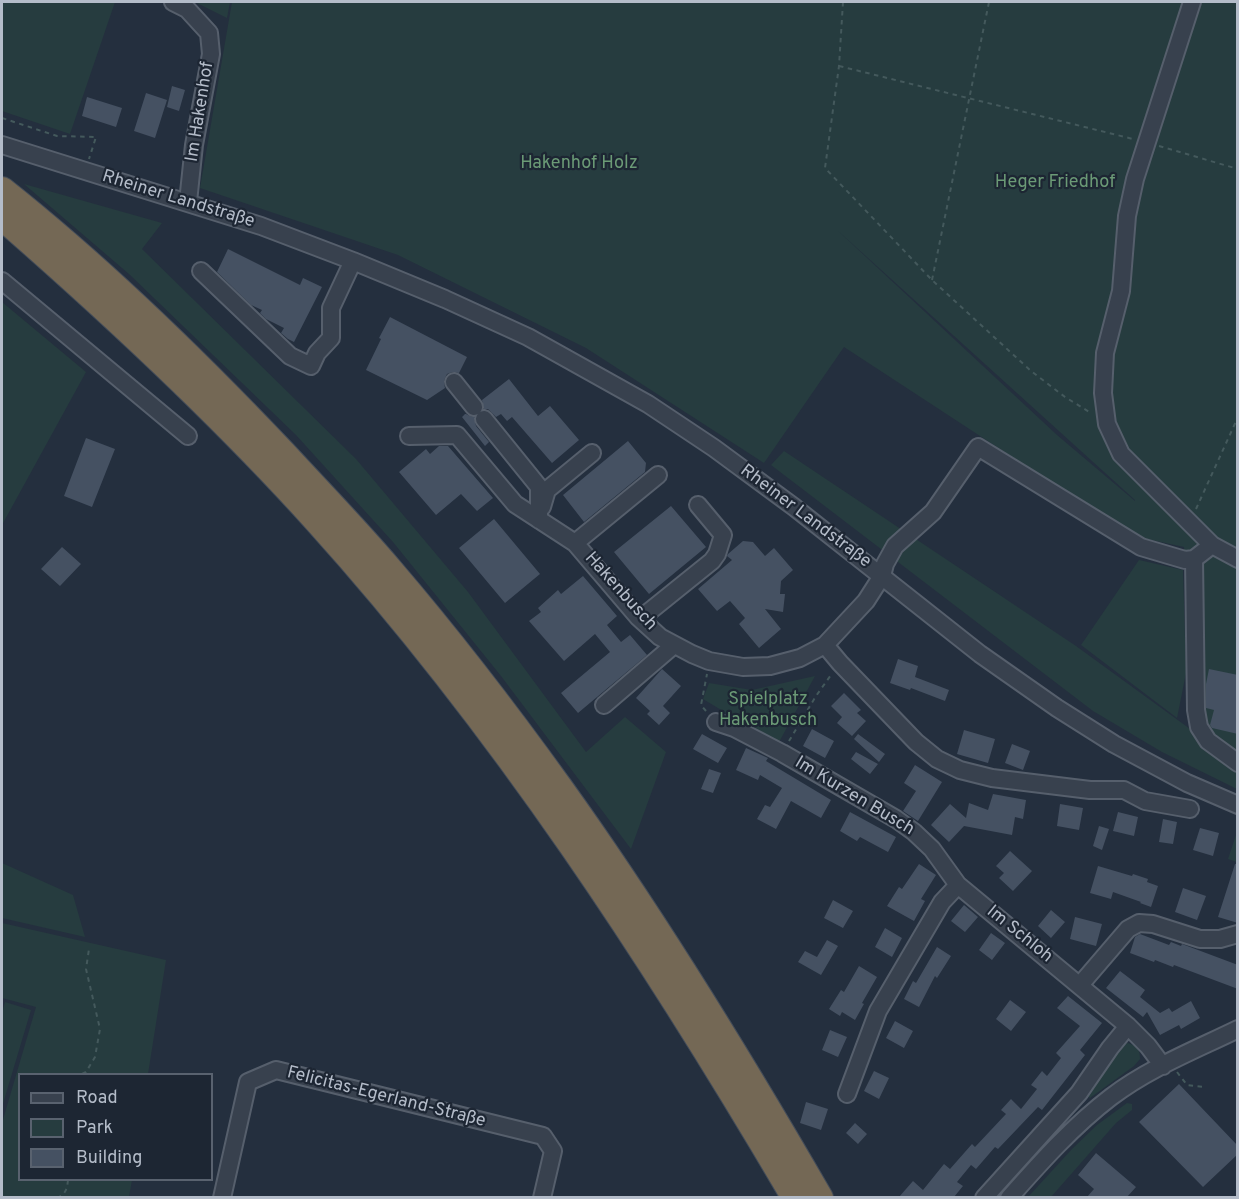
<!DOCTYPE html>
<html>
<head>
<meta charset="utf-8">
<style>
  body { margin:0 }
  #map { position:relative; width:1239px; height:1199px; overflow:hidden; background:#242f3e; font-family:Overpass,sans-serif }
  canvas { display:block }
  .frame { position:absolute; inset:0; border:3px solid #b4bcc9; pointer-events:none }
  .legend { position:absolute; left:18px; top:1073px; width:195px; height:108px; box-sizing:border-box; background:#1d2633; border:2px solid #59626f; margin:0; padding:8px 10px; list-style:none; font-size:18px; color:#b4bcc9 }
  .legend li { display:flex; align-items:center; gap:12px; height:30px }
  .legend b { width:30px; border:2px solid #59626f }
</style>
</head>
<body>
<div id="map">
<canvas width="1239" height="1199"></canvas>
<div class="frame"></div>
<ul class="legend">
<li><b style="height:8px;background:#38414e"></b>Road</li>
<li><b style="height:16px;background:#263c3f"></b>Park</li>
<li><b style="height:16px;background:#455162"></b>Building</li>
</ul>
</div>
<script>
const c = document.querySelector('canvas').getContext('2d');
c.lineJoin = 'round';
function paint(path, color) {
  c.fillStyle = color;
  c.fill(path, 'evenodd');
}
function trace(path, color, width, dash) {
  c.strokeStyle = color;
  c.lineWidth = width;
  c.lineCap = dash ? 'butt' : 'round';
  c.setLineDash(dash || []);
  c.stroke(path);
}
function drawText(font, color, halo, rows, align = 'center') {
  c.font = font + ' Overpass,sans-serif';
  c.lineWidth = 4.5;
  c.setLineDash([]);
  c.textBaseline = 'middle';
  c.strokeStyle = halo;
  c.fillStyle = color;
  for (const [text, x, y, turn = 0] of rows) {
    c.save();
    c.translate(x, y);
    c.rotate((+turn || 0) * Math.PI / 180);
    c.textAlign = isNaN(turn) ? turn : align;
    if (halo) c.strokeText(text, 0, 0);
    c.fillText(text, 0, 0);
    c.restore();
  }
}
paint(new Path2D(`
  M2,2H115L70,134L2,111Z
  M195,2H230L227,18Z
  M232,2H1237V789L1162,752L1093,711L771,465L784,451L1076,646L1197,734L1188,660L1184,547L1133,536L844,347L764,463L586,348L398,255L200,188ZM836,229L1135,500V501L1057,435Z
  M24,184L162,223L142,249L356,459L468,592L586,752L625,717L666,752L631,849L501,676L393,542L296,435L129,274Z
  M2,302L86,372L2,525Z
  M1139,560L1183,570L1186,673L1177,718L1081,645Z
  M815,676L778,744L703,699L709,683L752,690Z
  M1237,832L1238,862H1237L1228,859Z
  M2,863L73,895L85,937L2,918Z
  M2,923L166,960L148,1074H20V1180H132L129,1197H2V1123L36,1007L2,998Z
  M5,1002L31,1010L2,1107V1013Z
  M1128,1043C1137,1046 1140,1049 1140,1059L1134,1066L1090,1098L1086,1094L1119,1046Z
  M1127,1103L1132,1104V1110L1116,1123L1051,1197H1028L1072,1149L1097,1125Z`), '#263c3f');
paint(new Path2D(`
  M172,86L185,90L179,111L167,107Z
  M146,93L167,100L155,138L134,131Z
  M87,97L122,108L116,127L82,116Z
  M228,249L300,285L303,278L322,287L294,342L288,339L281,333L284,328L266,319L260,313L262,310L251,305L217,272Z
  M390,317L467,357L459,373L452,372L447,374L445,378L444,383L445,388L427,400L366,370L381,339L379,338Z
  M509,379L538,416L550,406L579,440L552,463L512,417L507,421L501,414L496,417L488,409H484L482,400Z
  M465,414H466L470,416L474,417L476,426L489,442L485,446L462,417Z
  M86,438L115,449L92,507L64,496Z
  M628,441L646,463L645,472L584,522L563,495Z
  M439,446H448L493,498L477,511L461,494L436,515L399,472L426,449L430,454Z
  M671,506L706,547L649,594L614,552Z
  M494,519L540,574L505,603L459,548Z
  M743,541L753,542L765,556L774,548L793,570L781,581L780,594H785L783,612L765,609L781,629L759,648L739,624L745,618L730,601L717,611L698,589L732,560L727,556L728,554Z
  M62,547L81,564L60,586L41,569Z
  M583,576L617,616L607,625L621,642L630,635L647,655L578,713L561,693L610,652L595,634L564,661L529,621L541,612L538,608L558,590L561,594Z
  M898,659L918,666L915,677L949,690L945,701L911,688L910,690L890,683Z
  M662,669L681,686L663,706L670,713L659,725L647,714L650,711L636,698Z
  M1209,669L1238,675V734L1212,728L1210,725L1214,710L1206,708V684Z
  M844,693L861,710L857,713L866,721L852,736L837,723L842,717L831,706Z
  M812,729L834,741L825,758L803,746Z
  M964,730L995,739L988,763L957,754Z
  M702,734L727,748L718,763L693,749Z
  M858,734L885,754L879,762L854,739Z
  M1012,744L1030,751L1023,770L1005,763Z
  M746,748L768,758L766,761L831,800L821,818L791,801L776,829L757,819L765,805L770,807L782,788L760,775L758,780L736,770Z
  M856,752L878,764L870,774L851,759Z
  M915,765L942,782L918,821L903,811L916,791L904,783Z
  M709,769L721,773L713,793L701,789Z
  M993,794L1026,800L1023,819L1015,817L1012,835L964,826L949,842L931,825L950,804L966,818L969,803L988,810Z
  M1060,804L1083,808L1079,830L1057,826Z
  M850,812L896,837L888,852L860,837L857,841L840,831Z
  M1118,812L1138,817L1134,836L1113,831Z
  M1163,819L1177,822L1173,844L1159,842Z
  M1099,826L1109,829L1102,850L1093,846Z
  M1200,828L1219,833L1213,856L1193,850Z
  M1010,851L1032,871L1013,891L999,878L1004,873L996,866Z
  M919,864L936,875L921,899L925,901L914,921L887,906L899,887L902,889Z
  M1235,864H1238V923L1218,917Z
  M1098,866L1132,876L1133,874L1148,879L1147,882L1158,886L1151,907L1140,903L1141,902L1113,892L1111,899L1090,893Z
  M1183,888L1206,896L1197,920L1175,912Z
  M833,900L853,911L843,928L824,918Z
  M964,905L978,917L965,932L951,921Z
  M1051,910L1065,922L1051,938L1038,926Z
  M1075,917L1102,924L1096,946L1070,939Z
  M885,928L902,938L892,957L875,947Z
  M991,933L1005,943L992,960L979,950Z
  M1140,934L1169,945L1171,942L1181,946L1182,944L1238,965V989L1174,965L1173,967L1155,960L1154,962L1130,953L1135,937Z
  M827,940L838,946L821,975L798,962L805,951L817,957Z
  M937,947L951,956L937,978L935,976L919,1007L904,999L913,981L916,983Z
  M859,966L877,977L862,1003L864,1004L855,1020L842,1012L840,1016L829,1009L841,990L844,992Z
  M1120,971L1145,990L1140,997L1160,1013L1169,1008L1172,1012L1191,1001L1200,1018L1181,1029L1179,1025L1160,1035L1147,1012L1143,1017L1106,988Z
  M1068,996L1102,1023L1080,1050L1085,1055L1042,1110L1038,1107L998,1149L995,1147L976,1169L971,1165L957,1182L963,1186L954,1197H899L913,1181L923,1190L944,1164L950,1169L972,1144L975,1147L1006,1114L1001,1110L1011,1099L1021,1109L1037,1089L1031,1085L1042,1071L1047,1076L1061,1058L1056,1053L1080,1026L1057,1008Z
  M1010,1000L1026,1012L1011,1031L996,1019Z
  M895,1021L913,1031L904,1048L886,1038Z
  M830,1030L847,1037L838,1057L822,1050Z
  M874,1071L889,1078L879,1099L864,1091Z
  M1179,1084L1238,1146V1154L1203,1187L1139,1122Z
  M806,1102L828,1109L821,1130L800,1123Z
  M855,1123L867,1134L858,1144L846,1133Z
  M1096,1153L1136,1187L1127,1197H1087L1094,1189L1078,1175Z`), '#455162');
const minor = new Path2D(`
  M173,2L187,9L209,33L211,54L194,145L188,202
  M1192,2L1135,179L1127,216L1121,291L1105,353L1103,393L1107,424L1121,454L1212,545L1238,559
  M2,145L261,226L353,261L445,299L528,337L648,404L714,448L794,507L980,654L1057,708L1114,744L1187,783L1238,805
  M201,271L290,356L311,366L317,353L331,338V308L353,261
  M2,281L188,436
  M454,382L474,407
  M484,419L539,487V520
  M409,436L457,435L515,504L575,543L638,617L660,637L692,654L709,661L743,667L770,666L800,658L825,645L866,601L882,576L885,564L895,546L933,512L978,447L1141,547L1185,560L1194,559L1212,545
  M542,507L547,490L592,453
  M575,543L658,475
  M1194,559L1196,710L1199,727L1208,741L1238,763
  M640,619L712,561L717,554L723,535L698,505
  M825,645L840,663L916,742L937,759L960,770L992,778L1090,790H1124L1145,801L1190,809
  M604,705L674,645
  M716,722L734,728L782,753L896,819L914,832L932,849L958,885L1128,1026L1148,1046L1163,1066
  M1080,985L1128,929L1139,923L1153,924L1200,939H1220L1238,934
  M847,1094L878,1011L942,902L958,885
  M222,1198L248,1082L276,1070L543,1136L553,1151L542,1198
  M984,1198L1079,1093L1110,1048L1128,1026
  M1009,1198C1041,1162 1073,1126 1111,1097C1149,1068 1195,1050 1238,1029`);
const highway = new Path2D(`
  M2,190C103,270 195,360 284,454C320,493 356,530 390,570C450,640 506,713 560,788C654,919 739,1058 820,1198
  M2,217C112,313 220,413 318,522C503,727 655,960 795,1198`);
trace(minor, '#565f6c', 20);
trace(highway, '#434c59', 28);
trace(new Path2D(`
  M843,2L839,66L825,168L932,280L1031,371L1065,397L1091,413
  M839,66L1133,139
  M2,118L57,136L96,137L89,159
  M1159,146L1238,169
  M932,280L989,2
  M1196,509L1238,417
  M706,711L701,705L707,674
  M789,741L816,696L831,675
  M1177,1072L1187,1085L1204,1087
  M82,1074L86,1072L95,1057L100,1029L86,969L89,949
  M57,1198C66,1194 67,1189 68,1180`), '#44595c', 2, [4.5, 4.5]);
trace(minor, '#38414e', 16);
trace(highway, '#746855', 26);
drawText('18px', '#b4bcc9', '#1d2633', [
  ["Im Hakenhof",201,112,-81],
  ["Rheiner Landstraße",178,200,17],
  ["Rheiner Landstraße",805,517,37],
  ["Hakenbusch",620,592,48],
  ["Im Kurzen Busch",854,797,31],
  ["Im Schloh",1019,935,39],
  ["Felicitas-Egerland-Straße",386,1098,14]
]);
drawText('18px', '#6b9a76', '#1d2633', [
  ["Hakenhof Holz",579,164],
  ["Heger Friedhof",1055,183],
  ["Spielplatz",768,700],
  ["Hakenbusch",768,721]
]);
</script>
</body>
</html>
